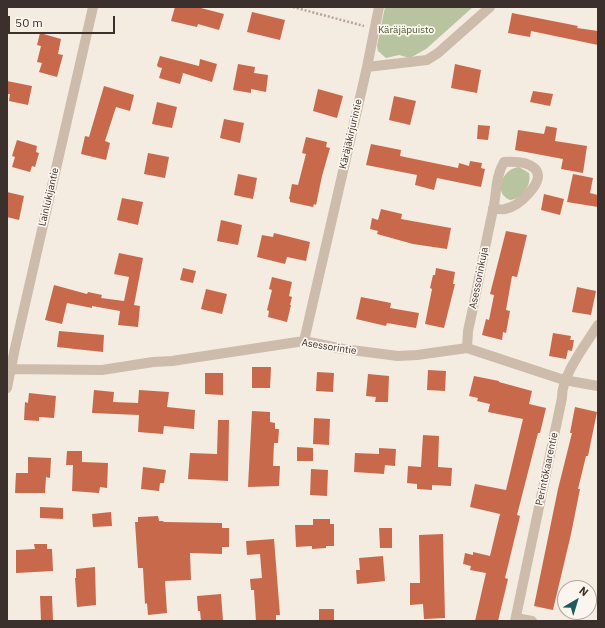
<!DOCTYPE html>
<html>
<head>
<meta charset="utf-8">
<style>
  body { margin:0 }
  #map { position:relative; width:605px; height:628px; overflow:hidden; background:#f4ebe1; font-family:"IBM Plex Sans",sans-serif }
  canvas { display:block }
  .frame { position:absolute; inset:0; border:8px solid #3b302b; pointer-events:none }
  .north { position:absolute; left:557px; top:580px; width:40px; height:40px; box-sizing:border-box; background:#fbf5ee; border:1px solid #aea6a0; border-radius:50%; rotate:38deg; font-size:11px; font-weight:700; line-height:16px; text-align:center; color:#3b302b }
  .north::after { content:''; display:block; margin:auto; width:14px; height:18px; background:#1f5a5e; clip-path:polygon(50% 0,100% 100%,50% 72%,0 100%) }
  .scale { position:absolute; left:8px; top:16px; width:107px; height:18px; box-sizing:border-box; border:2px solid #3b302b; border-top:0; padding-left:5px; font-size:12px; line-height:14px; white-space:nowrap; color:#3b302b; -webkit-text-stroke:3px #fbf5ee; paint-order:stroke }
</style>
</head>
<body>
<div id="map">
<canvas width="605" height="628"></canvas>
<div class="frame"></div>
<div class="north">N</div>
<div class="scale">50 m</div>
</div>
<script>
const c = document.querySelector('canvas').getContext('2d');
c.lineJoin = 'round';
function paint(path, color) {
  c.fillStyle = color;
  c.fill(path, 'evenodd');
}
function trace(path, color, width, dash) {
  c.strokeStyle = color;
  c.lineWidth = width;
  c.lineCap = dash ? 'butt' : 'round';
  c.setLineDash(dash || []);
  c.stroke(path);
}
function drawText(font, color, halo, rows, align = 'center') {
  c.font = font + ' "IBM Plex Sans",sans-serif';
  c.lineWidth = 3.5;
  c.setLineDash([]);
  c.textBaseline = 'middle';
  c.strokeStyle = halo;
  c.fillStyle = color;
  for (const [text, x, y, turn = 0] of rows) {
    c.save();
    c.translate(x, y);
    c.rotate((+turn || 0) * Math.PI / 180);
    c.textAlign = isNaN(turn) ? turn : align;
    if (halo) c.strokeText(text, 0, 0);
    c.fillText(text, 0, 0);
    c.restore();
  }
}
paint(new Path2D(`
  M385,7H473L426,49L410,58L399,55L386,58L378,51L377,46Z
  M519,167L529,173C532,185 522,199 510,200C492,193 503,168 519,167Z`), '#b8c4a0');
paint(new Path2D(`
  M175,7H197L224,14L219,30L198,24L197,27L171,21Z
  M252,12L285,20L280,40L247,32Z
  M512,13L578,26L577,28L598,31V45L531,31L530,37L508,33Z
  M40,33L61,39L58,54L63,55L57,77L39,72L42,63L37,62L41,46L37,45Z
  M160,56L199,66L200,59L217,64L212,82L183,73L180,84L159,78L162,68L158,67L157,65Z
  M238,64L255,67L254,73L268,75L266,92L251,89V93L233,90Z
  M455,64L481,70L477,93L451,88Z
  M7,81L32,86L28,105L9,101L10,94H7Z
  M104,86L134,95L130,111L116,107L105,141L110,143L106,160L81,154L85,136L89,137Z
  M318,89L343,96L337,118L313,111Z
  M533,91L553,94L550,106L530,102Z
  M394,96L416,101L410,125L389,120Z
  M157,102L177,107L172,128L152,124Z
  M224,119L244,123L240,143L220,138Z
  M478,125L490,126L488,140L477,139Z
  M546,126L557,128L555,141L587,146L583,173L561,169L563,159L515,150L518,130L544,134Z
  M306,137L327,142L326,147L330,148L322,176L316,205L314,204L313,207L290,202V199H289L292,184L298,185L306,154L302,153Z
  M17,140L37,146L36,152L39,153L35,167L32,166L30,172L12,167L15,157L12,156Z
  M371,144L401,150L400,156L458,168L459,163L469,166L470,161L482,163L481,168L485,169L481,187L437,178L434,190L415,185L417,175L366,165Z
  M148,153L169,157L165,178L144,174Z
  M238,174L257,178L253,199L234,195Z
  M573,174L593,178L590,193L598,195V207L567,202Z
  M7,192L24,196L19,220L7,217Z
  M544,194L564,199L560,215L541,210Z
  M122,198L143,202L138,225L117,220Z
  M381,209L402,214L401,219L451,228L447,249L413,244L377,234L378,231L370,229L372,218L378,220Z
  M221,220L242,225L238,245L217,241Z
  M506,231L527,235L517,277L512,276L506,310L510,311L506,333L503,332L502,340L482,335L486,319L489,320L494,295L490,294Z
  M274,233L310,242L306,261L287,257L285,264L257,257L262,235L273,237Z
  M119,253L143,258L134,305L140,306L138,327L118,325L120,311L92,306V308L67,303L62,324L45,320L54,285L87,294L88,292L102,295L101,298L124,301L129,277L114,274Z
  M183,268L196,271L193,283L180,280Z
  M436,268L455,272L453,284H455L444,328L425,324L432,289L430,288L433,275H435Z
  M272,277L292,282L289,296L292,297L290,305H291L287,322L268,317L269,311L267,310L272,290L269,289Z
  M577,287L596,291L591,315L572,312Z
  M206,289L227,294L222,314L201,309Z
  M361,297L391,303L390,308L419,313L416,328L387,323L386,326L356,319Z
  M59,331L104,335L103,352L57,347Z
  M553,333L571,336L570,340H574L572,351L568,350L566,359L549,356Z
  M252,367H271L270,388H252Z
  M428,370L446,371L445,391L427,390Z
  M317,372L334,373L333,392L316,391Z
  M205,373H223V395L205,394Z
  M368,374L389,376L388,402H375L376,397L366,396Z
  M474,376L499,381V382L532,391L529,404L546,408L540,433H538L517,515L520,516L505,578L508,579L498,621H475L486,573L470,570L471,566L463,564L465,553L473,555V552L490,556L500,514L470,507L475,484L506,490L523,419L488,412L490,404L477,401L478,398L469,396Z
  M94,390L114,392L113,402L138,403L139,390L169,392L167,407L195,410L194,429L164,426L163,434L138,432L139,415L92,413Z
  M29,393L56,396L54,418L39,417V421L24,420L25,402L28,403Z
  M575,407L597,412L588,456H586L578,489H580L571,534L553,610L534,606L558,489L572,433H570Z
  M252,411L270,412V422L275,423V429H279L278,443H274L273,466H280L279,486L248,487Z
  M314,418L330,419L329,445L313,444Z
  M218,420H229L228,481L188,479L190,453L217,454Z
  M423,435L439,436L438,467L452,468L451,486L432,485V490L417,489V484L407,483L408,466L421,467Z
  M297,447L313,448V461H297Z
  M379,448L396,449L395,466L385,465L384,474L354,472L355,453L379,454Z
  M67,451H82V462L108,463L107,488L100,487L99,493L72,491L73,465H66Z
  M28,457L51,458L50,478L46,477L45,493H15L16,473H28Z
  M143,467L166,470L164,483H160L159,491L141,489Z
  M311,469L328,470L327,496L310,495Z
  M40,507L63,508V519L40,518Z
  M111,512L112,526L93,527L92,514Z
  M158,516L159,521H163L164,522L222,523V528H229V547H222V554L190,553L191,580L165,581L167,613L148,615L147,603L145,604L143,568H138L135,522H138V517Z
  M313,519H330V524H334V546H326V548L312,549V546L296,547L295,525H313Z
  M379,528H392V548H380Z
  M443,534L445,618L424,619L423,604L410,605V583H420L419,535Z
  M274,539L280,615H276V621H256L254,590H251L250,579L262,578L260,554L247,555L246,541Z
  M34,544H47V549H52L53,571L16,573V550L35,549Z
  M383,556L385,581L357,584L356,570H360L359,558Z
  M95,567L96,605L77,607L75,578H76V569Z
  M221,594L223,621H201L200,611H198L197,596Z
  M40,596H52L53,621H41Z
  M319,609H334V621H319Z`), '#c8694b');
trace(new Path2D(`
  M293,7L364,26`), '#b9a596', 2.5, [2, 2]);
trace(new Path2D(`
  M367,67L379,7
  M304,341L367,67L427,60L438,53L490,7
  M467,348L468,331C477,291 484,250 493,210C497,193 495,177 504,162C528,160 552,169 528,194C522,201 515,207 505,209C502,210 497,209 493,208
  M7,369L102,370L153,362L172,361L304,341L343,349L398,356L417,355L467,348L564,380L598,386
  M7,388L15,348L93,7
  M516,618L532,621
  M515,621L562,398C561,376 586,344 598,325`), '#cdbbac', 10);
drawText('10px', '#4a5a2e', '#fbf5ee', [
  ["Käräjäpuisto",406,30]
]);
drawText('10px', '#3b302b', '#fbf5ee', [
  ["Käräjäkirjurintie",351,134,-77],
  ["Lainlukijantie",49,197,-77],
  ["Asessorinkuja",479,278,-79],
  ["Asessorintie",329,347,9],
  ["Perintökaarentie",547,469,-78]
]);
</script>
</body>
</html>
